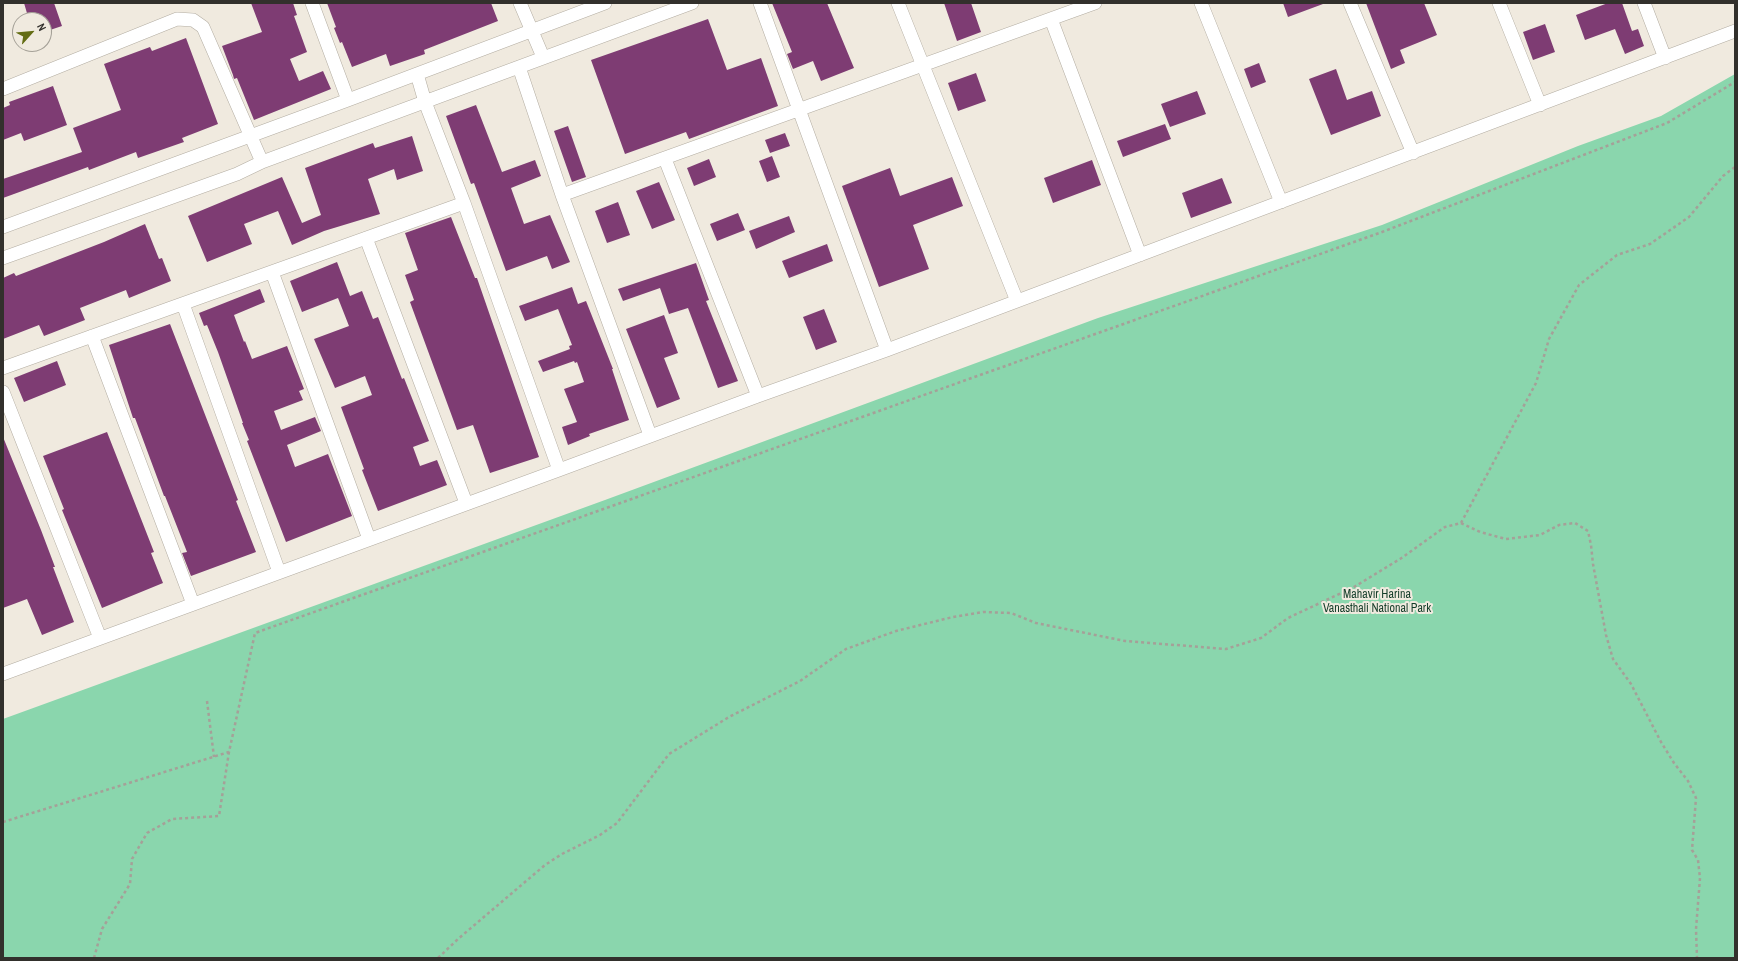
<!DOCTYPE html>
<html>
<head>
<meta charset="utf-8">
<style>
  body { margin:0 }
  #map { position:relative; width:1738px; height:961px; overflow:hidden; background:#f0eadf; font-family:"Archivo Narrow",sans-serif }
  canvas { display:block }
  .frame { position:absolute; inset:0; border:4px solid #32302c; pointer-events:none }
  .north { position:absolute; left:12px; top:12px; width:40px; height:40px; box-sizing:border-box; background:#f0eadf; border:1px solid #a4a097; border-radius:50%; rotate:63deg; font-size:11px; font-weight:700; line-height:16px; text-align:center; color:#32302c }
  .north::after { content:''; display:block; margin:auto; width:14px; height:18px; background:#636c13; clip-path:polygon(50% 0,100% 100%,50% 72%,0 100%) }
</style>
</head>
<body>
<div id="map">
<canvas width="1738" height="961"></canvas>
<div class="frame"></div>
<div class="north">N</div>
</div>
<script>
const c = document.querySelector('canvas').getContext('2d');
c.lineJoin = 'round';
function paint(path, color) {
  c.fillStyle = color;
  c.fill(path, 'evenodd');
}
function trace(path, color, width, dash) {
  c.strokeStyle = color;
  c.lineWidth = width;
  c.lineCap = dash ? 'butt' : 'round';
  c.setLineDash(dash || []);
  c.stroke(path);
}
function drawText(font, color, halo, rows, align = 'center') {
  c.font = font + ' "Archivo Narrow",sans-serif';
  c.lineWidth = 4;
  c.setLineDash([]);
  c.textBaseline = 'middle';
  c.strokeStyle = halo;
  c.fillStyle = color;
  for (const [text, x, y, turn = 0] of rows) {
    c.save();
    c.translate(x, y);
    c.rotate((+turn || 0) * Math.PI / 180);
    c.textAlign = isNaN(turn) ? turn : align;
    if (halo) c.strokeText(text, 0, 0);
    c.fillText(text, 0, 0);
    c.restore();
  }
}
paint(new Path2D(`
  M1735,74V958H3V719L605,500L1098,318L1382,225L1578,146L1661,116Z`), '#8ad6ad');
paint(new Path2D(`
  M24,3H54L62,26L44,32V20H29Z
  M251,3H293L297,15L294,16L307,52L290,59L299,81L323,71L331,89L254,120L237,78L234,79L233,75L222,46L262,32Z
  M327,3H491L498,21L424,50L425,54L390,66L386,54L352,67L342,42L340,43L334,28L336,27Z
  M772,3H827L854,68L821,81L813,61L793,69L787,54L792,52Z
  M944,3H971L981,32L957,41Z
  M1283,3H1322L1323,4L1288,17Z
  M1366,3H1424L1437,35L1400,50L1405,63L1391,69Z
  M1608,3H1622L1632,31L1638,29L1644,46L1625,54L1615,29L1585,40L1576,15Z
  M708,19L727,70L761,58L778,106L689,139L686,132L625,154L591,60Z
  M1545,24L1555,52L1533,60L1523,32Z
  M186,38L218,124L182,138L184,142L138,158L136,152L89,170L88,167L3,198V179L82,152L73,128L121,110L104,64L150,47L152,51Z
  M1259,63L1266,82L1251,88L1244,69Z
  M1336,69L1347,100L1372,91L1381,116L1331,135L1309,79Z
  M976,73L986,101L958,111L948,83Z
  M53,86L67,125L24,141L21,133L3,140V108L10,105L9,102Z
  M1197,91L1206,114L1170,127L1161,104Z
  M476,105L502,172L535,160L541,176L511,188L524,224L550,215L570,262L552,269L547,256L506,271L474,183L471,184L446,116Z
  M1165,124L1171,139L1123,157L1117,141Z
  M568,126L586,177L572,182L554,131Z
  M785,133L790,146L770,153L765,140Z
  M412,136L423,171L397,180L394,169L368,179L380,214L324,231L292,245L278,211L244,224L252,244L207,262L188,216L282,177L302,223L321,215L305,168L373,143L375,148Z
  M772,156L780,177L767,182L759,161Z
  M709,159L716,177L694,186L687,168Z
  M1092,160L1101,185L1053,203L1044,178Z
  M890,168L900,196L952,177L963,206L913,225L929,269L879,287L842,186Z
  M1222,178L1232,203L1191,218L1182,193Z
  M659,182L675,220L652,229L636,191Z
  M618,202L630,235L607,243L595,211Z
  M738,213L745,230L717,241L710,224Z
  M789,216L795,232L756,249L749,231Z
  M451,217L475,278H477L539,457L490,473L473,425L457,430L410,302L414,300L405,275L418,270L405,233Z
  M145,224L159,259L162,258L171,281L129,298L126,290L80,308L85,320L44,336L39,325L3,339V278L14,273L16,276L104,242Z
  M827,244L833,261L789,278L782,261Z
  M337,262L350,296L362,291L373,319L378,317L402,379L404,378L429,441L413,447L420,466L437,460L447,485L378,511L362,470L364,469L341,407L372,395L365,376L335,388L314,339L349,326L338,298L302,312L290,281Z
  M696,263L709,300L706,301L738,381L718,388L688,308L669,314L660,288L623,301L618,289Z
  M572,287L578,304L586,301L613,369H612L629,420L589,434L590,436L568,445L562,427L577,422L564,389L584,382L577,362L575,363L574,361L543,372L538,361L570,349L569,346L572,345L558,309L525,321L519,306Z
  M260,289L265,302L234,315L244,342L245,341L252,359L287,346L304,389L299,391L303,400L274,411L281,430L315,417L321,431L287,445L295,467L328,454L352,516L286,542L247,441L249,440L242,423H243L218,352L207,325L204,326L199,313Z
  M824,309L837,342L816,350L803,317Z
  M664,315L678,353L664,358L680,399L657,408L626,329Z
  M170,324L238,500L236,501L256,552L191,576L182,553L187,552L165,496H164L135,418H133L109,345Z
  M57,361L66,385L24,402L14,378Z
  M107,432L154,552L151,553L163,583L102,608L62,510L64,509L43,456Z
  M3,437L41,530L55,567H53L74,622L42,635L27,599L3,608Z`), '#7e3c73');
const minor = new Path2D(`
  M312,3L348,100
  M520,3L543,57
  M760,3L887,350
  M898,3L1017,301
  M1201,3L1281,202
  M1350,3L1413,153
  M1499,3L1540,105
  M1644,3L1665,58
  M1051,19L1140,255
  M519,67L562,195L650,435
  M417,74L425,102L464,203L559,470
  M3,89L177,19L193,20L203,27L262,162
  M665,159L758,396
  M562,195L1095,3
  M3,227L348,100L605,3
  M366,238L466,503
  M3,258L237,174L262,162L692,3
  M272,272L369,539
  M183,304L279,572
  M92,336L193,604
  M3,368L464,203
  M3,392L100,638
  M3,674L559,470L758,396L887,350L1735,31`);
trace(minor, '#b3ada2', 14);
trace(new Path2D(`
  M1461,523L1480,532L1506,539L1540,535L1559,525L1575,523L1588,531L1591,545L1593,564L1606,635L1613,659L1631,684L1661,742L1674,763L1688,781L1696,798L1692,850L1698,860L1700,878L1696,929L1697,958
  M207,701L214,757
  M3,822L229,752L255,633L1382,232L1667,123L1735,82
  M94,958L102,929L130,884L132,859L147,833L172,819L219,816L229,752
  M438,958L458,939L545,865L562,854L600,835L617,823L669,754L729,717L800,681L846,649L896,631L953,617L983,612L1011,613L1036,623L1125,641L1226,649L1261,638L1288,618L1354,587L1400,559L1445,527L1461,523L1536,383L1549,339L1579,285L1617,255L1650,244L1689,217L1723,176L1735,167`), '#a5a098', 2.5, [3, 3]);
trace(minor, '#fff', 13);
drawText('12px', '#123c28', '#f0eadf', [
  ["Mahavir Harina",1377,595],
  ["Vanasthali National Park",1377,609]
]);
</script>
</body>
</html>
